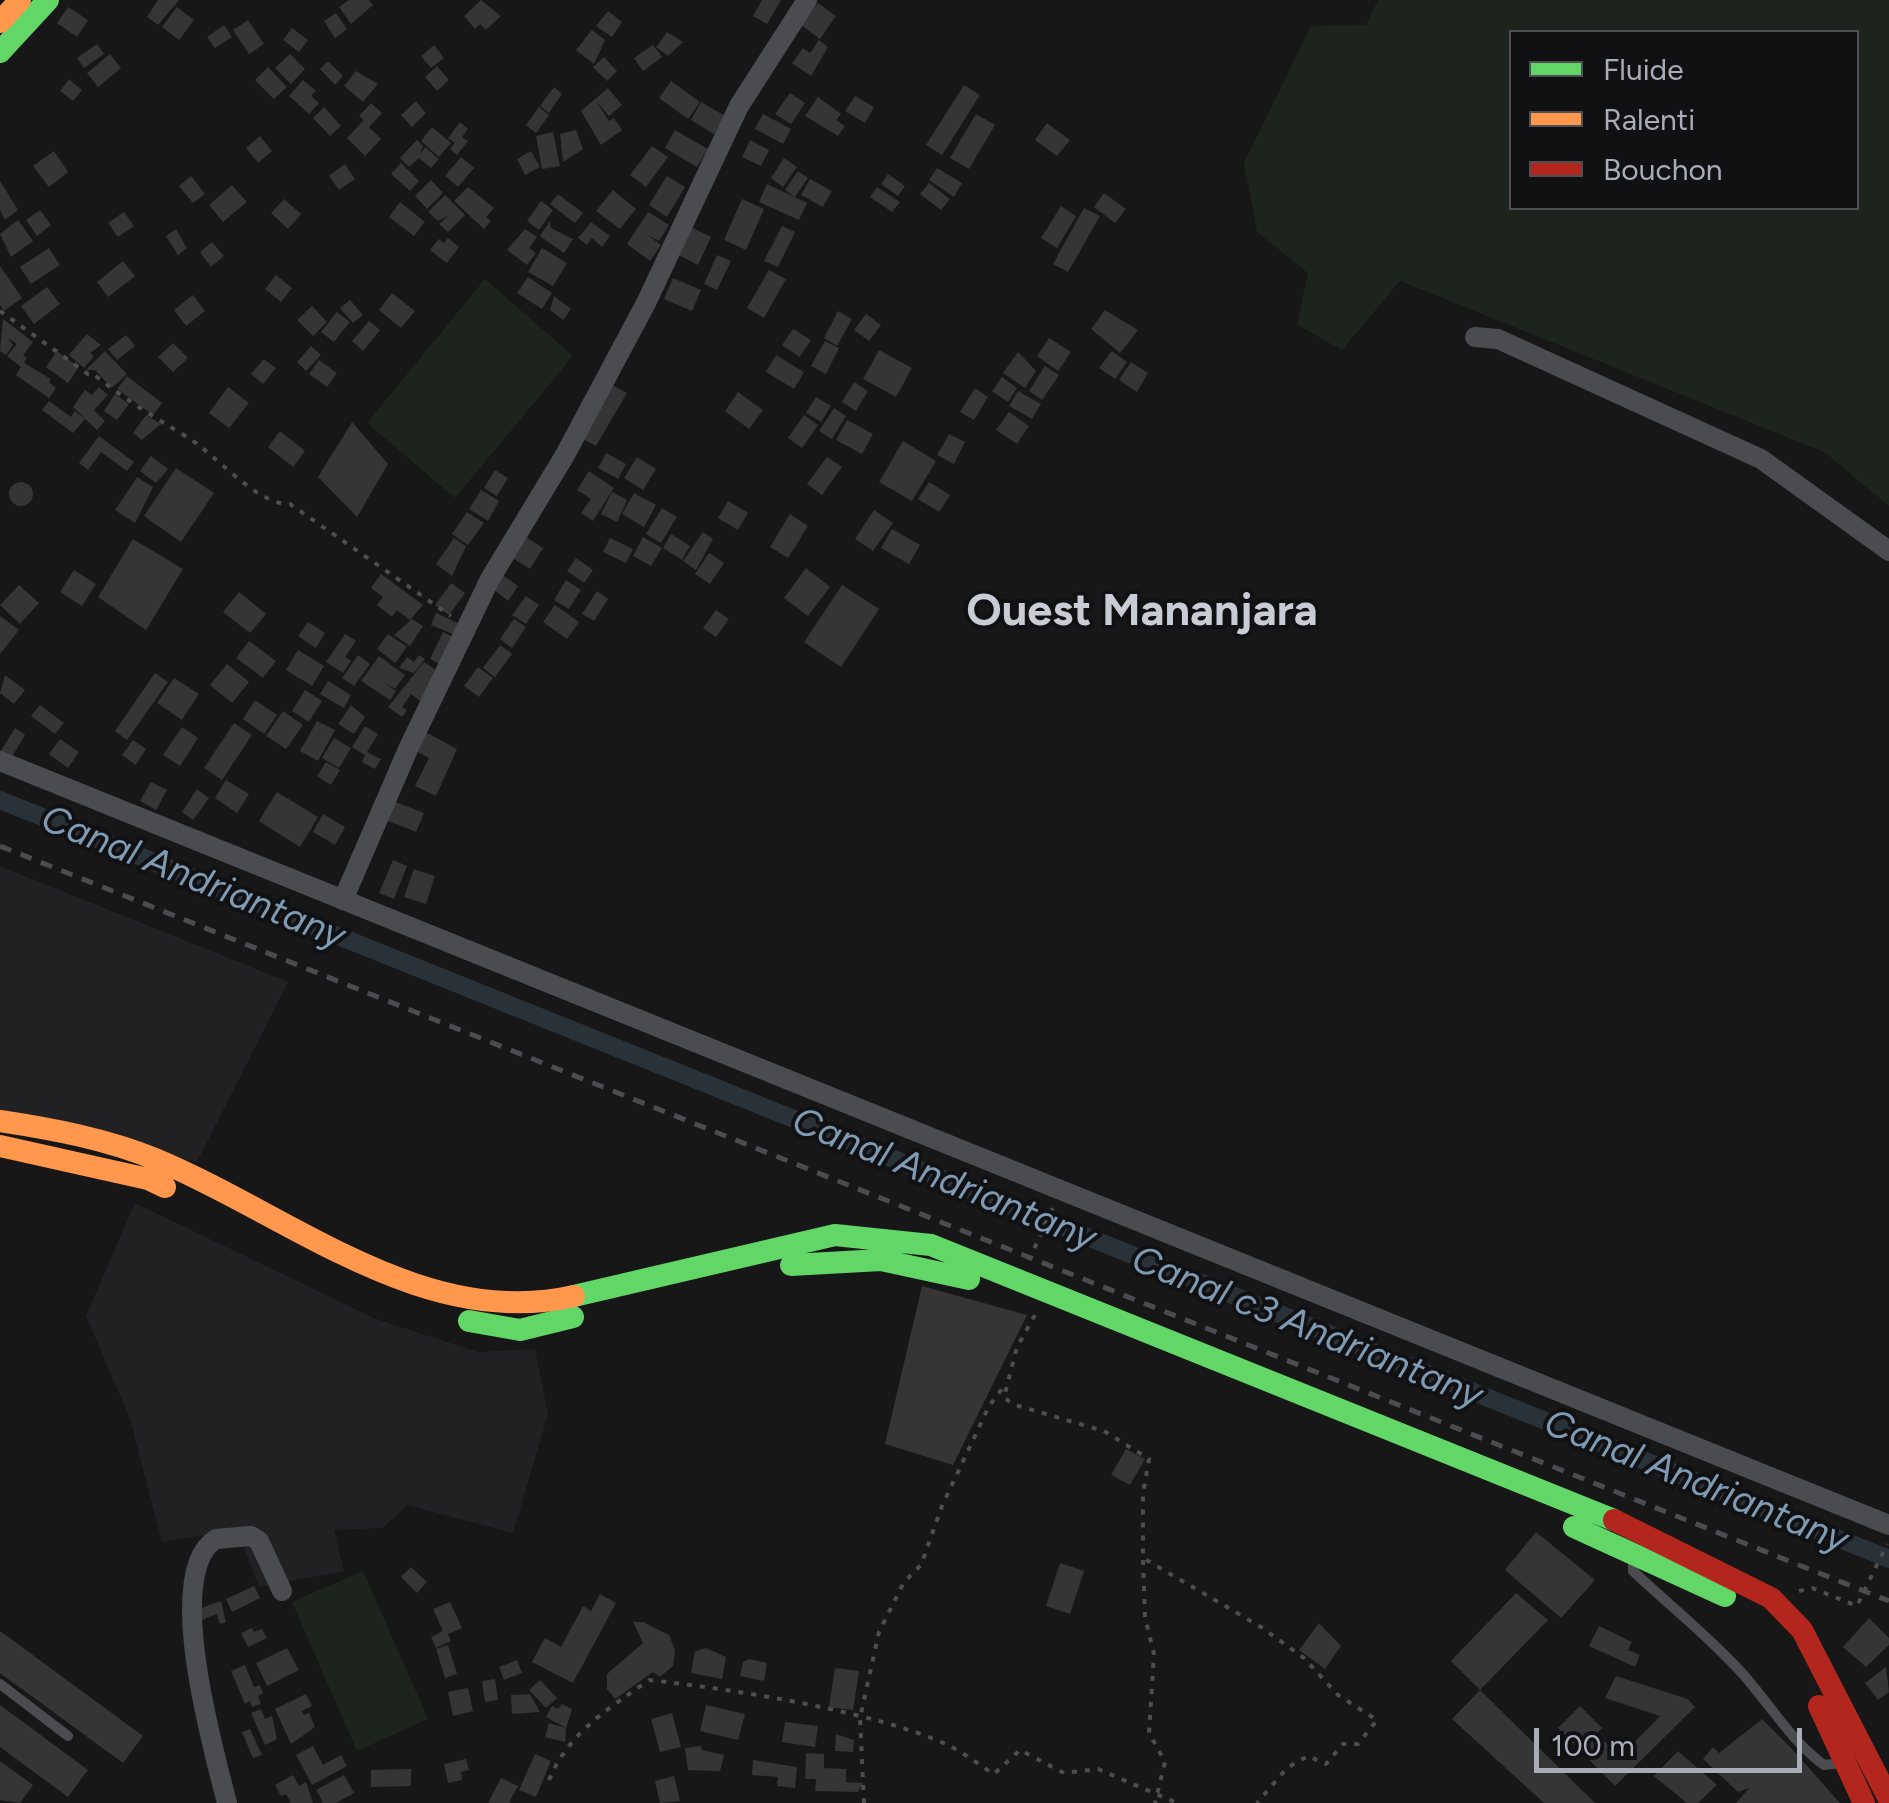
<!DOCTYPE html>
<html>
<head>
<meta charset="utf-8">
<style>
  body { margin:0 }
  #map { position:relative; width:1889px; height:1803px; overflow:hidden; background:#171717; font-family:Figtree,sans-serif }
  canvas { display:block }
  .legend { position:absolute; left:1509px; top:30px; width:350px; height:180px; box-sizing:border-box; background:#111113; border:2px solid #4d4f55; margin:0; padding:12px 18px; list-style:none; font-size:30px; color:#a8adb8 }
  .legend li { display:flex; align-items:center; gap:20px; height:50px }
  .legend b { width:50px; border:2px solid #4d4f55 }
  .scale { position:absolute; left:1534px; top:1728px; width:268px; height:45px; box-sizing:border-box; border:5px solid #a8adb8; border-top:0; padding-left:12px; font-size:30px; line-height:35px; white-space:nowrap; color:#a8adb8; -webkit-text-stroke:8px #111113; paint-order:stroke }
</style>
</head>
<body>
<div id="map">
<canvas width="1889" height="1803"></canvas>
<ul class="legend">
<li><b style="height:12px;background:#63d668"></b>Fluide</li>
<li><b style="height:12px;background:#ff974d"></b>Ralenti</li>
<li><b style="height:12px;background:#b3261e"></b>Bouchon</li>
</ul>
<div class="scale">100 m</div>
</div>
<script>
const c = document.querySelector('canvas').getContext('2d');
c.lineJoin = 'round';
function paint(path, color) {
  c.fillStyle = color;
  c.fill(path, 'evenodd');
}
function trace(path, color, width, dash) {
  c.strokeStyle = color;
  c.lineWidth = width;
  c.lineCap = dash ? 'butt' : 'round';
  c.setLineDash(dash || []);
  c.stroke(path);
}
function drawText(font, color, halo, rows, align = 'center') {
  c.font = font + ' Figtree,sans-serif';
  c.lineWidth = 8;
  c.setLineDash([]);
  c.textBaseline = 'middle';
  c.strokeStyle = halo;
  c.fillStyle = color;
  for (const [text, x, y, turn = 0] of rows) {
    c.save();
    c.translate(x, y);
    c.rotate((+turn || 0) * Math.PI / 180);
    c.textAlign = isNaN(turn) ? turn : align;
    if (halo) c.strokeText(text, 0, 0);
    c.fillText(text, 0, 0);
    c.restore();
  }
}
paint(new Path2D(`
  M0,866L288,982L197,1162L0,1110Z
  M135,1203L376,1319L478,1352L535,1349L548,1414L513,1533L407,1505L383,1528L334,1530L344,1571L259,1587L237,1530L162,1542L130,1419L86,1316Z`), '#212123');
paint(new Path2D(`
  M1378,0H1889V506L1824,452L1400,281L1342,350L1297,325L1308,273L1257,232L1244,163L1311,26L1366,25ZM1856,32V208H1512V32Z
  M485,279L573,356L455,498L367,423Z
  M363,1571L428,1719L357,1751L292,1602Z`), '#1d241e');
trace(new Path2D(`
  M614,1047L1889,1564`), '#2a3239', 5);
trace(new Path2D(`
  M0,800L1889,1559`), '#2a3239', 18);
paint(new Path2D(`
  M158,0H179L158,25L147,17Z
  M349,0H369L373,5L351,24L339,7Z
  M481,0L501,16L486,30L480,24L475,29L464,16Z
  M762,0H781L767,24L753,16Z
  M818,3L836,16L820,39L801,25Z
  M68,7L88,20L77,37L57,23Z
  M177,7L194,20L179,40L162,27Z
  M608,11L622,22L612,37L596,26Z
  M336,13L347,29L335,38L324,21Z
  M248,20L264,44L249,54L233,30Z
  M224,25L232,37L215,48L207,37Z
  M292,28L308,40L299,52L283,40Z
  M592,30L605,40L594,64L576,50Z
  M667,32L683,42L668,56L656,47Z
  M819,40L828,47L811,76L792,63L803,48L810,53Z
  M97,44L104,54L84,68L77,58Z
  M434,45L444,58L431,68L421,56Z
  M653,45L662,57L643,71L634,58Z
  M110,54L121,68L98,87L87,73Z
  M290,54L305,69L291,84L275,68Z
  M604,57L617,71L607,81L593,67Z
  M328,61L343,76L335,85L320,69Z
  M437,66L449,80L437,91L425,77Z
  M268,67L287,87L274,99L255,80Z
  M356,71L378,84L363,102L344,86Z
  M69,79L82,90L73,101L60,91Z
  M303,80L316,91L311,96L319,103L309,114L289,96Z
  M671,81L700,102L688,119L659,98Z
  M964,85L980,95L942,155L926,145Z
  M554,87L562,94L549,113L540,106Z
  M608,88L622,105L609,116L596,101L609,121L614,118L622,130L601,145L581,111Z
  M790,93L805,103L791,124L775,114Z
  M855,96L874,107L865,123L845,111Z
  M818,97L841,114L836,120L845,126L838,136L805,116Z
  M416,101L426,113L412,127L401,115Z
  M701,102L725,116L714,134L691,120Z
  M371,103L382,113L369,127L381,139L365,156L347,138L364,120L359,116Z
  M324,107L341,126L330,136L313,118Z
  M539,107L549,115L536,133L526,125Z
  M763,114L791,129L783,144L755,129Z
  M976,114L995,125L969,169L950,158Z
  M460,122L468,129L462,137L468,141L457,155L450,149L455,143L448,138Z
  M1047,123L1070,140L1057,156L1035,140Z
  M432,127L451,143L439,157L421,141Z
  M576,130L583,149L563,162L560,134Z
  M675,130L708,149L697,167L665,148Z
  M553,132L560,166L542,169L536,136Z
  M260,136L272,151L258,163L246,148Z
  M417,140L423,146L419,156L425,147L439,159L431,168L419,158L409,167L400,158Z
  M750,140L769,150L761,166L742,157Z
  M652,146L668,157L646,187L630,175Z
  M54,151L68,172L49,187L33,166Z
  M531,151L540,167L525,175L517,159Z
  M461,157L474,168L458,187L445,176Z
  M784,158L797,167L783,187L771,178Z
  M401,163L419,181L410,191L391,174Z
  M345,164L355,179L339,190L329,176Z
  M937,168L962,183L954,197L929,180Z
  M798,171L808,178L795,197L785,190Z
  M888,174L905,186L898,196L881,184Z
  M191,176L205,194L193,203L179,186Z
  M667,176L685,187L667,217L649,205Z
  M810,179L832,191L823,207L801,195Z
  M431,180L443,193L427,209L415,196Z
  M0,181L18,210L5,220L0,210Z
  M929,183L950,199L941,210L920,194Z
  M767,184L807,203L799,220L759,202Z
  M232,185L247,202L223,222L209,205Z
  M468,187L494,208L486,217L491,221L484,229L454,201Z
  M877,187L900,202L892,212L870,197Z
  M613,190L636,209L620,229L596,211Z
  M1104,193L1126,209L1115,223L1094,207Z
  M558,194L583,213L575,223L550,204Z
  M445,195L465,215L448,232L439,224L449,215L438,221L428,212Z
  M284,199L301,214L288,229L271,213Z
  M742,199L764,209L746,250L724,240Z
  M541,201L553,210L539,230L527,221Z
  M400,202L425,222L414,236L389,217Z
  M1061,206L1076,216L1057,248L1041,238Z
  M1084,208L1100,216L1068,272L1053,264Z
  M40,210L51,225L37,236L26,220Z
  M124,212L134,226L118,237L108,223Z
  M648,212L669,225L659,241L646,234L661,245L650,261L627,244Z
  M18,220L33,241L11,257L0,234Z
  M550,221L551,228L573,239L564,253L540,236Z
  M591,222L610,236L602,247L592,238L587,245L578,238Z
  M782,226L795,232L778,267L764,261Z
  M691,227L711,237L698,265L673,252Z
  M176,229L187,248L178,255L166,236Z
  M525,229L537,237L529,248L536,253L527,265L507,250Z
  M448,238L459,247L447,263L430,250L439,239L444,243Z
  M212,242L224,256L211,267L200,252Z
  M49,248L60,265L31,284L20,267Z
  M542,248L567,263L553,286L528,272Z
  M717,255L731,261L717,290L704,284Z
  M123,261L135,276L108,297L97,282Z
  M0,266L22,298L4,311L0,305Z
  M769,270L786,279L764,318L747,308Z
  M276,275L292,288L281,302L265,289Z
  M528,277L552,293L542,309L517,293Z
  M673,278L701,290L692,311L664,299Z
  M47,287L60,304L34,324L21,306Z
  M392,293L415,311L401,328L379,310Z
  M193,295L205,311L186,326L174,310Z
  M554,296L571,309L563,320L550,310Z
  M350,300L363,315L353,323L340,308Z
  M312,306L327,322L313,336L297,320Z
  M1105,310L1138,330L1120,353L1091,329Z
  M838,311L852,319L837,346L824,338Z
  M337,312L350,322L334,342L321,332Z
  M866,314L881,325L869,341L854,330Z
  M3,319L33,342L23,355L27,358L24,363L51,379L49,382L56,388L49,398L16,375L21,367L7,356L17,344L8,338L13,345L6,355L0,351Z
  M369,321L380,330L363,351L352,341Z
  M793,329L811,340L800,357L782,345Z
  M87,334L101,345L90,353L94,356L84,368L69,355Z
  M126,335L135,346L117,360L108,349Z
  M1049,338L1071,352L1058,371L1037,356Z
  M825,341L839,348L826,374L811,366Z
  M173,343L188,358L173,372L158,357Z
  M311,346L321,355L306,371L297,362Z
  M879,350L912,368L896,397L863,379Z
  M57,351L79,367L68,383L46,367Z
  M105,351L127,374L112,388L95,370H86Z
  M1112,351L1127,362L1115,379L1099,368Z
  M1018,352L1036,371L1025,388L1003,373Z
  M776,355L804,372L794,389L766,372Z
  M264,359L276,368L263,384L251,374Z
  M319,360L337,373L327,387L309,374Z
  M1131,362L1148,373L1137,392L1119,380Z
  M1045,366L1059,375L1042,400L1029,391Z
  M127,376L162,403L153,415L117,389Z
  M1002,377L1017,388L1008,402L992,391Z
  M854,382L868,391L856,411L842,402Z
  M608,383L627,393L596,446L578,436Z
  M99,387L108,395L94,410L105,421L97,430L73,407L85,390L92,395Z
  M228,387L249,403L229,428L209,413Z
  M975,388L988,397L974,420L960,412Z
  M1018,391L1041,404L1032,419L1009,406Z
  M738,392L763,410L749,429L725,411Z
  M115,394L129,404L117,420L104,411Z
  M816,397L831,406L821,422L806,413Z
  M49,401L71,417L75,411L85,419L73,433L42,410Z
  M834,408L846,416L832,439L819,431Z
  M1009,412L1029,426L1017,444L996,430Z
  M146,415L161,424L142,440L133,433Z
  M804,415L818,425L802,448L788,438Z
  M847,420L873,434L862,454L836,440Z
  M352,422L388,464L357,517L318,477Z
  M280,431L305,451L293,467L268,447Z
  M949,434L965,442L954,464L937,455Z
  M99,436L134,462L127,471L101,452L88,470L79,463Z
  M903,441L936,461L912,501L879,482Z
  M606,453L626,464L618,479L598,468Z
  M151,456L168,469L156,483L140,471Z
  M637,457L656,469L643,490L624,478Z
  M827,457L842,467L822,495L807,484Z
  M176,468L214,493L181,542L144,516Z
  M495,470L508,478L497,496L484,488Z
  M589,471L614,488L593,521L581,513L591,499L577,490Z
  M137,477L153,487L135,523L115,510Z
  M929,482L950,495L939,512L918,499Z
  M9 494a12 12 0 1 1 24 0a12 12 0 1 1-24 0Z
  M481,490L499,501L488,521L469,509Z
  M612,492L627,500L617,522L601,514Z
  M634,493L656,505L644,527L622,514Z
  M728,501L748,513L738,530L718,518Z
  M662,508L677,517L661,543L646,534Z
  M874,510L893,523L873,551L855,539Z
  M467,512L484,523L468,545L452,534Z
  M790,514L808,526L788,558L770,547Z
  M892,529L920,545L909,564L881,548Z
  M703,532L713,539L696,570L683,561Z
  M671,534L690,546L682,560L663,548Z
  M523,535L543,548L530,569L509,556Z
  M643,537L662,548L651,566L633,556Z
  M454,538L466,546L452,576L436,564Z
  M610,538L633,549L626,563L603,552Z
  M133,539L183,569L146,630L98,597Z
  M709,553L724,563L710,584L695,574Z
  M576,558L593,570L584,583L567,571Z
  M806,568L830,587L808,616L784,598Z
  M74,570L96,584L82,606L60,592Z
  M381,574L423,605L410,620L397,610L392,617L377,605L383,597L371,588Z
  M501,574L518,586L508,601L491,587Z
  M566,580L581,590L569,609L554,600Z
  M451,583L465,593L449,615L435,605Z
  M19,585L39,603L20,624L0,605Z
  M842,585L879,609L841,667L804,642Z
  M597,591L608,599L594,621L582,614Z
  M239,592L266,614L250,633L223,612Z
  M526,596L539,605L526,624L512,615Z
  M555,605L579,622L567,639L543,622Z
  M716,610L729,619L716,637L703,628Z
  M436,613L460,624L455,635L431,625Z
  M0,616L19,630L0,654Z
  M412,619L423,626L410,646L394,635Z
  M514,619L526,627L512,648L500,639Z
  M308,622L325,633L316,648L298,636Z
  M443,632L453,637L440,664L430,659Z
  M345,634L356,641L345,657L351,661L343,673L326,662Z
  M388,634L407,647L395,663L377,649Z
  M249,641L276,661L263,678L236,658Z
  M500,645L512,654L495,677L483,668Z
  M298,650L324,666L312,686L286,670Z
  M358,655L370,664L354,686L342,678Z
  M419,655L425,659L414,673L399,668L407,657L414,662Z
  M379,656L405,675L395,689L381,680L396,691L390,700L361,681Z
  M424,662L440,673L421,702L411,694L402,707L407,710L402,717L388,707Z
  M227,664L249,682L232,703L210,685Z
  M478,667L493,678L479,697L464,686Z
  M155,673L168,682L127,740L115,731Z
  M5,675L25,690L14,704L0,693Z
  M174,678L199,694L182,720L157,703Z
  M328,681L351,695L344,708L320,694Z
  M305,690L322,701L309,722L292,711Z
  M255,700L277,715L264,734L243,719Z
  M40,705L64,723L55,734L31,716Z
  M351,705L365,717L354,734L338,724Z
  M283,711L303,725L286,749L266,736Z
  M317,721L335,730L318,761L300,751Z
  M234,723L252,735L222,780L204,768Z
  M365,726L378,734L367,752L381,759L375,769L362,762L365,755L352,747Z
  M182,727L198,738L180,766L163,755Z
  M15,728L25,735L10,760L0,752Z
  M422,730L457,749L436,796L415,786L429,758L412,749Z
  M334,738L351,748L339,768L322,758Z
  M60,739L79,752L68,768L49,754Z
  M133,740L146,749L136,765L122,755Z
  M326,762L340,770L331,785L317,776Z
  M226,780L249,794L237,813L215,798Z
  M151,782L167,790L156,810L140,801Z
  M197,789L209,798L193,820L182,812Z
  M277,792L318,817L300,847L259,821Z
  M393,801L424,813L416,832L386,820Z
  M323,814L345,827L335,845L313,832Z
  M393,860L407,866L394,899L379,893Z
  M414,869L435,876L426,904L404,897Z
  M922,1286L1027,1315L953,1465L885,1444Z
  M1126,1449L1145,1459L1130,1485L1111,1475Z
  M1536,1532L1595,1580L1561,1618L1505,1570Z
  M1060,1563L1084,1571L1070,1614L1046,1606Z
  M411,1567L427,1582L417,1593L401,1577Z
  M254,1586L260,1598L232,1612L226,1599Z
  M1516,1593L1548,1620L1480,1690L1595,1803H1544L1452,1719L1480,1690L1451,1661Z
  M600,1594L616,1603L573,1683L532,1662L545,1638L561,1647L583,1606L591,1611Z
  M221,1601L226,1622L220,1624L217,1614L199,1621L195,1610Z
  M450,1602L462,1628L448,1634L451,1641L436,1648L431,1637L443,1631L433,1609Z
  M1869,1618L1889,1638V1645L1866,1667L1843,1647Z
  M633,1622H643L669,1635L675,1650L673,1666L660,1677L653,1672L615,1699L607,1689V1674L643,1643Z
  M1319,1623L1341,1646L1325,1669L1299,1650Z
  M1599,1626L1632,1642L1628,1650L1640,1655L1635,1667L1589,1646Z
  M252,1628L254,1632L262,1629L267,1638L248,1647L241,1633Z
  M0,1631L143,1736L123,1763L0,1673Z
  M448,1645L457,1674L445,1678L436,1649Z
  M287,1648L299,1670L267,1686L256,1663Z
  M706,1648L726,1657L722,1679L691,1673L695,1651Z
  M749,1659L767,1663L764,1681L740,1676L743,1662Z
  M517,1660L522,1673L504,1680L499,1667Z
  M245,1665L254,1687L260,1685L263,1693L258,1696L261,1704L252,1707L250,1701L245,1704L231,1671Z
  M1886,1667L1889,1692L1878,1700L1865,1683Z
  M835,1668L859,1671L853,1710L829,1707Z
  M1616,1676L1688,1699L1695,1707L1615,1786L1558,1728L1580,1706L1602,1728L1596,1734L1621,1756L1660,1716L1605,1698Z
  M495,1679L498,1700L485,1702L482,1681Z
  M540,1680L557,1698L546,1708L529,1690Z
  M468,1688L473,1711L453,1716L448,1692Z
  M306,1694L312,1706L302,1711L304,1715L309,1713L315,1727L291,1744L275,1709Z
  M530,1694L540,1712L512,1714L511,1695Z
  M562,1704L572,1709L566,1728L546,1717L552,1706L558,1709Z
  M0,1705L88,1770L68,1797L0,1747Z
  M706,1705L745,1714L738,1740L700,1731Z
  M261,1709L265,1719L272,1716L277,1739L265,1745L251,1713Z
  M672,1713L681,1747L660,1752L651,1719Z
  M1762,1719L1792,1749L1840,1803H1736L1749,1788L1738,1792L1703,1759L1713,1747L1719,1753Z
  M785,1722L818,1726L815,1747L782,1742Z
  M549,1723L566,1728L565,1742L545,1737Z
  M250,1729L262,1755L253,1758L242,1732Z
  M836,1734L854,1740L853,1752L835,1751Z
  M313,1746L323,1765L341,1755L347,1766L312,1785L296,1755Z
  M701,1746L702,1750L724,1755L720,1771L688,1770L685,1748Z
  M1678,1751L1717,1785L1698,1803H1687L1654,1776Z
  M806,1753L824,1754V1768L846,1769V1782L863,1783L858,1792L815,1791L816,1779H805Z
  M535,1754L551,1761L536,1797L519,1790Z
  M466,1759L469,1770L461,1772L462,1780L448,1783L444,1764Z
  M753,1760L797,1767L795,1788L777,1786L778,1777L752,1775Z
  M0,1761L33,1785L20,1803L0,1800Z
  M411,1769V1786L371,1787V1770Z
  M293,1775L299,1786L306,1782L313,1803H291L286,1794L281,1796L275,1785Z
  M344,1775L354,1793L336,1803H323L316,1790Z
  M674,1776L680,1801L660,1803L655,1781Z
  M501,1778L518,1786L509,1803H488Z`), '#353536');
trace(new Path2D(`
  M0,311L88,374L92,373C123,398 152,416 187,437C214,453 258,506 290,504L451,616
  M1029,1260L1054,1205
  M1035,1315L1017,1347L1004,1397L1012,1404L1104,1431L1149,1459L1143,1494V1558L1261,1627L1304,1658L1338,1695L1377,1720L1358,1744H1343L1326,1764L1308,1756L1287,1768L1257,1803
  M1143,1560L1145,1617L1154,1654L1149,1733L1165,1762L1155,1803
  M1799,1591L1812,1588L1857,1606L1887,1544
  M549,1780C569,1732 607,1710 649,1680C732,1689 874,1711 948,1745C964,1753 979,1765 994,1774L1020,1750L1064,1773L1098,1769L1177,1803
  M864,1803L860,1718L879,1632L904,1582L921,1565L942,1506L989,1406L1002,1389`), '#4d4e52', 4, [5, 8]);
trace(new Path2D(`
  M1633,1564V1571C1669,1605 1707,1635 1741,1672C1769,1703 1791,1741 1824,1765L1841,1763
  M0,1684L68,1736`), '#4b4c50', 10);
trace(new Path2D(`
  M1475,337L1498,339L1761,459L1889,551
  M0,761L1889,1525
  M343,900L409,747L490,579L565,455L646,303L739,106L807,0
  M227,1803C214,1751 162,1571 216,1539L251,1536L259,1541L282,1591`), '#4b4c50', 20);
trace(new Path2D(`
  M0,52L48,0
  M791,1265L881,1260L969,1279
  M574,1296L835,1235L931,1245L1614,1520
  M469,1321L520,1330L573,1317
  M1574,1527L1725,1596`), '#63d668', 22);
trace(new Path2D(`
  M0,22L20,0
  M0,1121C53,1129 106,1139 155,1159C288,1214 423,1331 574,1296
  M0,1146L148,1179L165,1187`), '#ff974d', 22);
trace(new Path2D(`
  M1614,1520L1771,1598L1802,1630L1889,1799
  M1819,1706L1864,1803`), '#b3261e', 22);
trace(new Path2D(`
  M0,846L1889,1601`), '#4b4c4f', 5, [12, 10]);
drawText('italic 38px', '#7f9bb3', '#111113', [
  ["Canal Andriantany",193,878,22],
  ["Canal Andriantany",944,1180,22],
  ["Canal c3 Andriantany",1307,1328,22],
  ["Canal Andriantany",1696,1482,22]
]);
drawText('bold 45px', '#c9ccd4', '#111113', [
  ["Ouest Mananjara",1142,612]
]);
</script>
</body>
</html>
